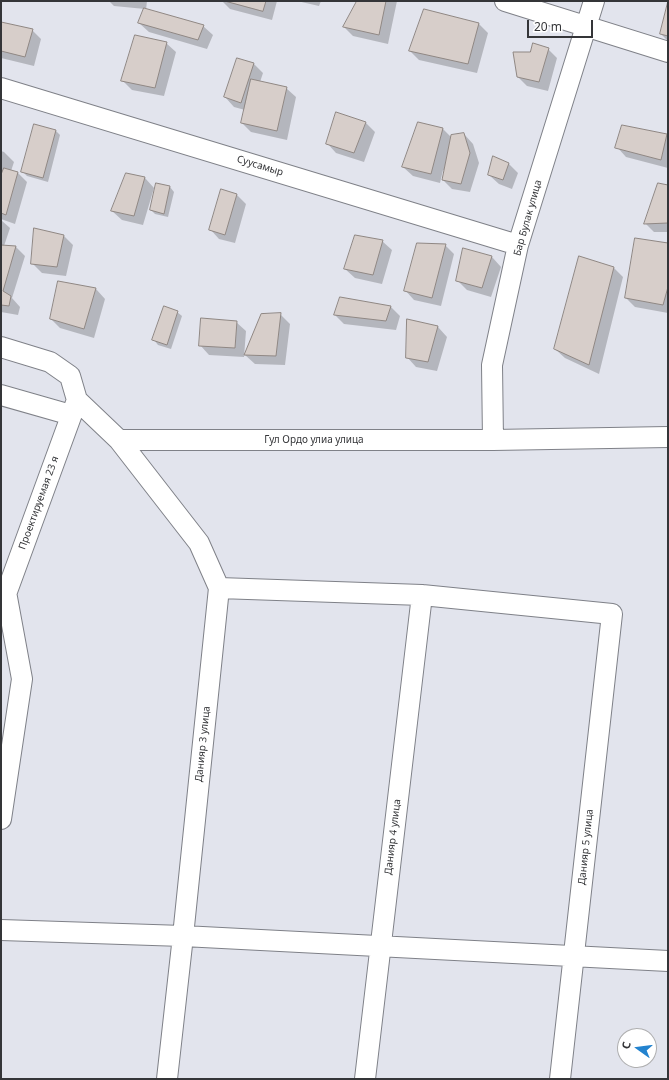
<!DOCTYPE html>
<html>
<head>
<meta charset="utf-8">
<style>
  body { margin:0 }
  #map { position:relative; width:669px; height:1080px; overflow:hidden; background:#e2e4ed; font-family:"Noto Sans",sans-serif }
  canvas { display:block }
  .frame { position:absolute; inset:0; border:2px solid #343538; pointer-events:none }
  .north { position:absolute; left:617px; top:1028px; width:40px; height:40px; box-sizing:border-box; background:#fff; border:1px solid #aeaeaf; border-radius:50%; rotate:284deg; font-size:11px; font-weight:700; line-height:16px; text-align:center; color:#343538 }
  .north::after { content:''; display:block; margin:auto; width:14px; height:18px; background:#2383cf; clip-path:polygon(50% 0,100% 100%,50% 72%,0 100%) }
  .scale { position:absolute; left:527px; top:20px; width:66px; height:18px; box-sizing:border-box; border:2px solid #343538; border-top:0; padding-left:5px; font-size:12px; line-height:14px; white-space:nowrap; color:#343538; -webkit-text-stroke:3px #fff; paint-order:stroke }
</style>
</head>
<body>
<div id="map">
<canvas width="669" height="1080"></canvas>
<div class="frame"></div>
<div class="north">С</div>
<div class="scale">20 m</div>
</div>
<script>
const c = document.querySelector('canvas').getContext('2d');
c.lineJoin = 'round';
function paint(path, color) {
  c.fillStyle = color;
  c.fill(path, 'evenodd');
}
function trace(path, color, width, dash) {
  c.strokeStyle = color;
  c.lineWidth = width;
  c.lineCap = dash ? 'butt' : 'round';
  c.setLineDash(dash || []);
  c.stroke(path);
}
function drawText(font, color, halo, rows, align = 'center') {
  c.font = font + ' "Noto Sans",sans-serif';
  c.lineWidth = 3;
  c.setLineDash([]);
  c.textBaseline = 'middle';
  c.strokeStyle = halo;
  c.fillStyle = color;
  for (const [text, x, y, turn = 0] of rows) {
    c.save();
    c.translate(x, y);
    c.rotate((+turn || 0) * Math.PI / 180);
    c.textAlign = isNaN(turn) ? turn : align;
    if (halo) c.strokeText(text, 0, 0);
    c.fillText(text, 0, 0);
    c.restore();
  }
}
paint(new Path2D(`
  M109,1H147L146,10L203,26L213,35L207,49L149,32L139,23L145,9L114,6Z
  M222,1H277L272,20L230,9Z
  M297,1H321L319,6Z
  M358,1H397L388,44L353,36L344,27Z
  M668,5V41L661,34Z
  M424,10L479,24L488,33L477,73L419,60L410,51Z
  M1,23L32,30L41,39L34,66L1,58Z
  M166,43L176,52L164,96L132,90L122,80Z
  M548,49L557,58L548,91L527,86L518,77L531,53Z
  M254,64L263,73L260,82L286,88L296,97L287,140L251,132L242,123L245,110L234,107L225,97Z
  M366,123L375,132L364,162L336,153L327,143Z
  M419,124L443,129L452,138L464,134L473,144L479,163L470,192L452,189L443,180L445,170H443L440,183L413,176L403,167Z
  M35,125L56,131L60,135L48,182L27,176L22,171Z
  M666,135L668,137V168L626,157L617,147Z
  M1,151L4,152L14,162L11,171L18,173L27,182L15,224L1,219Z
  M494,157L509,164L518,173L512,189L499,184L489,175Z
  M127,174L145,178L154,188L143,225L122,220L112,211Z
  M157,184L170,187L174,192L168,217L155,214L151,210Z
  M668,187V232H654L645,223Z
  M237,195L246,204L235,243L219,239L210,229Z
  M1,220L10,228L4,246L16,247L25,256L12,298L20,307L18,315L1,312Z
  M64,236L73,245L66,276L42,273L32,263Z
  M382,241L392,250L382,284L355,278L345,269Z
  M668,244V313L635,307L626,298Z
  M445,245L454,254L441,306L414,300L405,290Z
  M492,257L501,267L491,297L467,290L458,281Z
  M579,257L614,268L623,277L599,374L565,358L555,349Z
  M96,289L105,299L94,338L60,328L51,319Z
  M391,307L400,316L396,330L344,324L335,315Z
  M177,312L182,316L171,349L158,345L154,340Z
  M280,314L290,324L285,365L255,364L245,355L262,315Z
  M408,320L438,327L447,337L437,371L416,367L407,357Z
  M236,322L246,331L244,357L209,355L200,345Z`), '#0003');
const building = new Path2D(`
  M225,1H266L263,11Z
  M357,1H386L379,35L343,27Z
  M668,1V36L660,34Z
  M144,8L204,25L198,40L138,23Z
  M424,9L479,23L468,64L409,51Z
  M1,22L33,29L25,57L1,51Z
  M135,35L167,42L155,88L121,81Z
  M533,43L549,48L539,82L517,77L513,52H530Z
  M237,58L254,63L241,103L224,97Z
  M251,79L287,87L277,131L241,123Z
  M336,112L366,122L354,153L326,144Z
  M418,122L443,128L431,174L402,167Z
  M34,124L56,130L43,178L21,172Z
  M622,125L667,134L661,160L615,148Z
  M464,133L470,153L461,184L442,180L451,135Z
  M493,156L509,163L503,180L488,175Z
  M4,168L18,172L6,215L1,213V175Z
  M126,173L145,177L134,216L111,211Z
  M156,183L170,186L164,214L150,210Z
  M658,183L668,185V223L644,224Z
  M221,189L237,194L225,235L209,230Z
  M34,228L64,235L57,267L31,264Z
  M355,235L383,240L373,275L344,269Z
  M635,238L668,243V287L663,305L625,298Z
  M417,243L446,244L432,298L404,291Z
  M1,245L16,246L3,291L11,296L9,306L1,305Z
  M463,248L492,256L482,288L456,281Z
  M579,256L614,267L589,365L554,349Z
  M58,281L96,288L84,329L50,319Z
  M340,297L391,306L386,321L334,315Z
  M164,306L178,311L167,345L152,340Z
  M281,313L276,356L244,355L261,314Z
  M201,318L237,321L235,348L199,346Z
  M407,319L438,326L428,362L406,358Z`);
paint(building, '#d7ceca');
trace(building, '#8f8783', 1);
const minor = new Path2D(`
  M505,1L668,52
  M1,88L518,245
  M1,347L50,362L70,376L77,400L119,440H493L668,437
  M1,395L71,415
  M119,440L199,543L219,588L183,936L167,1079
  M493,440L492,365L518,245L594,1
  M219,588L422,595L612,614L560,1079
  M1,590L6,592L22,679L1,819
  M2,605L77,400
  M1,930L183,936L668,961
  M365,1079L422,595`);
trace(minor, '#7f8188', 22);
trace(minor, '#fff', 20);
drawText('10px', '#343538', '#fff', [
  ["Суусамыр",260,166,17],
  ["Бар Булак улица",528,218,-74],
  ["Гул Ордо улиа улица",314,440],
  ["Проектируемая 23 я",39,503,-70],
  ["Данияр 3 улица",203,744,-84],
  ["Данияр 4 улица",393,837,-83],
  ["Данияр 5 улица",586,847,-84]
]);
</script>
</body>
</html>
